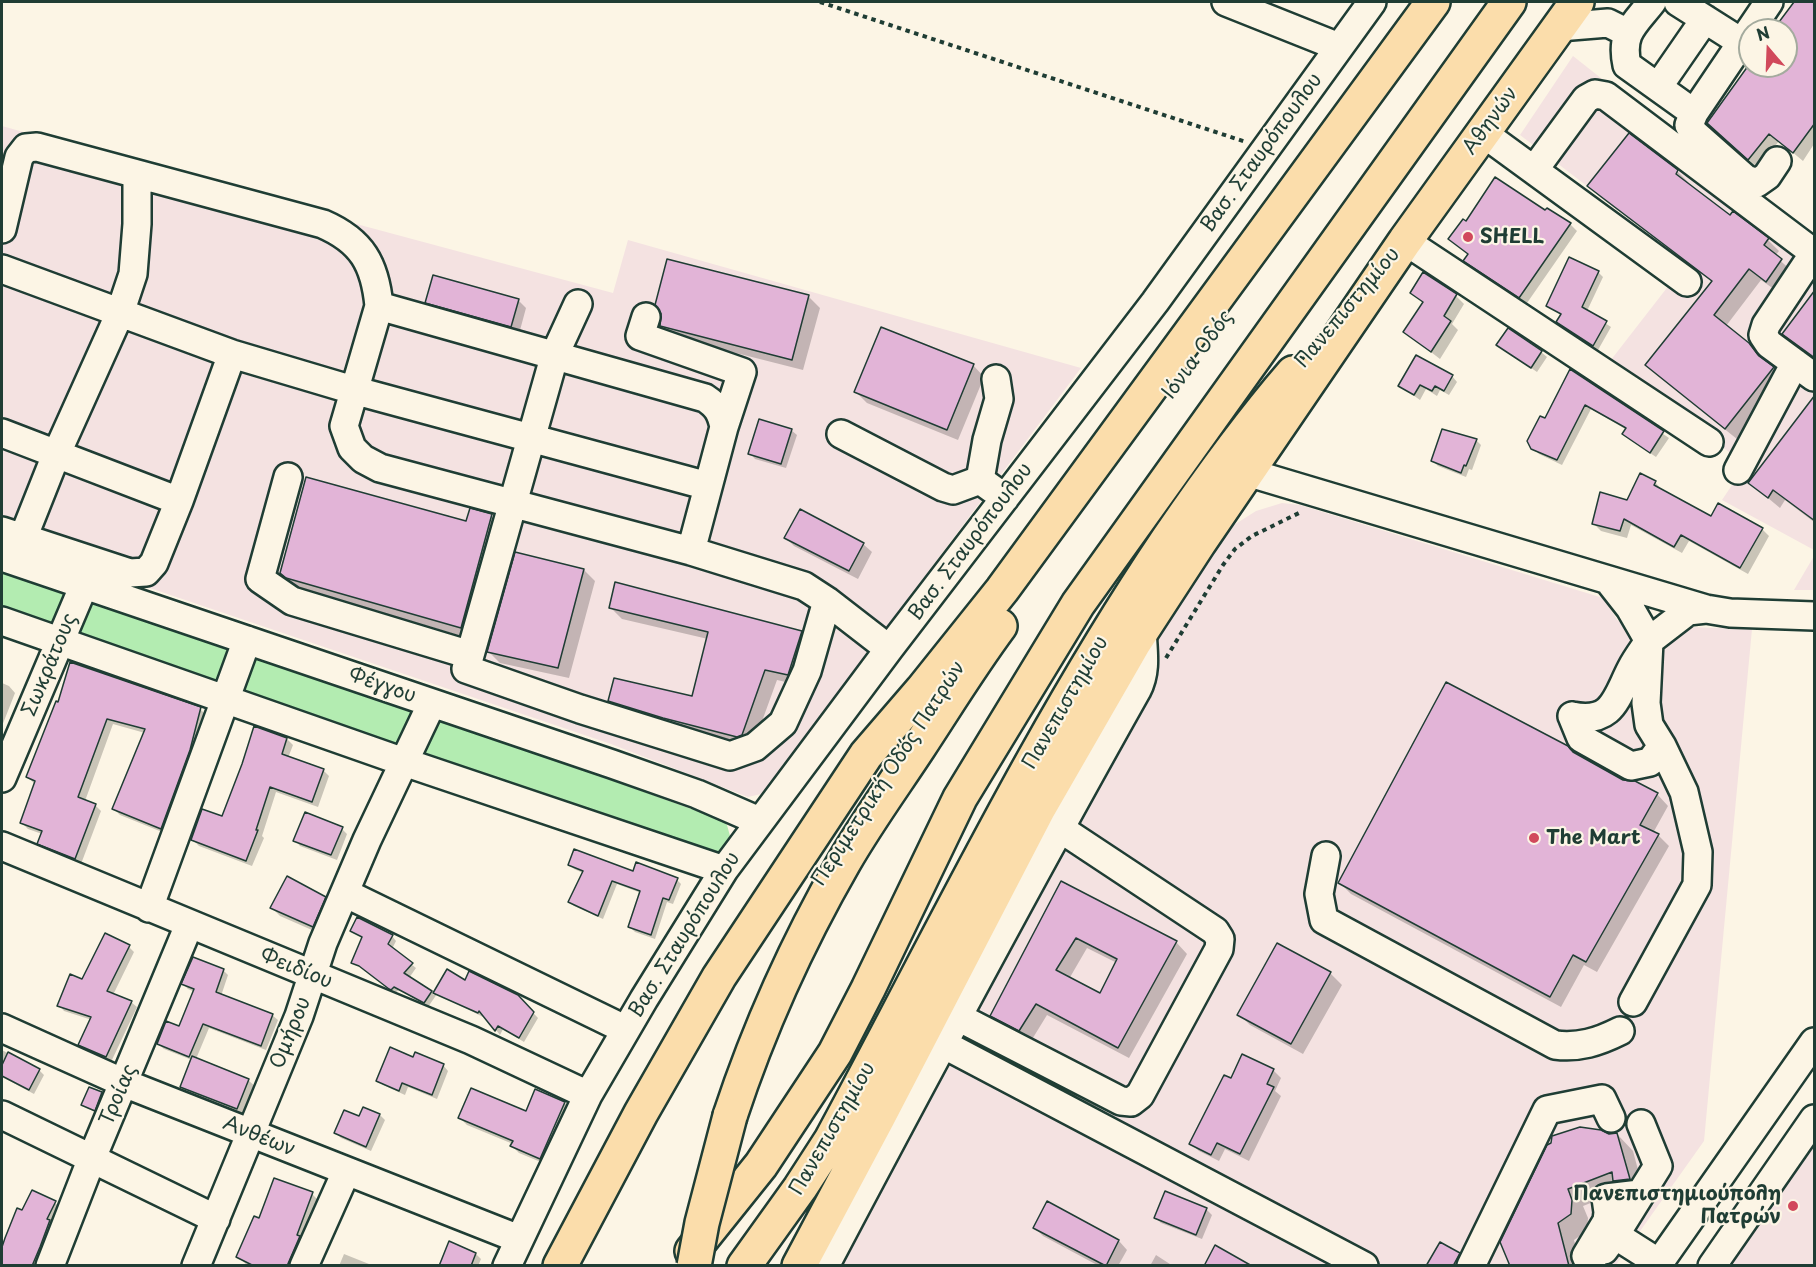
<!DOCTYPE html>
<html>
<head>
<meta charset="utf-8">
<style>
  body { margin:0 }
  #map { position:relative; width:1816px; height:1267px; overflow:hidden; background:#fcf5e5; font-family:"Playpen Sans",sans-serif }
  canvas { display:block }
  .frame { position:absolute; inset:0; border:3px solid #1f3d34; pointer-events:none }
  .north { position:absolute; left:1738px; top:18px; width:60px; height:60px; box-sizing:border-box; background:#fcf5e5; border:2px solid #a4ab9e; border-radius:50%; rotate:341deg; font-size:16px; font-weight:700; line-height:24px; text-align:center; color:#1f3d34 }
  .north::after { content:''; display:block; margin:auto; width:21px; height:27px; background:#d1495b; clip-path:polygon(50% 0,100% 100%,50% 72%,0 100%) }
</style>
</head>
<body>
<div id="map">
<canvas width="1816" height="1267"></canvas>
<div class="frame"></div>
<div class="north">N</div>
</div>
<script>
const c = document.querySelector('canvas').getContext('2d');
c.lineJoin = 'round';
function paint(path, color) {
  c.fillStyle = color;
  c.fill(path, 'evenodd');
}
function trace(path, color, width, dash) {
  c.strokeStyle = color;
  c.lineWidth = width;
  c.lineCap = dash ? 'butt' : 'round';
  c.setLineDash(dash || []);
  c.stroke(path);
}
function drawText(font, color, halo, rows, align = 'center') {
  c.font = font + ' "Playpen Sans",sans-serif';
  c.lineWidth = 4.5;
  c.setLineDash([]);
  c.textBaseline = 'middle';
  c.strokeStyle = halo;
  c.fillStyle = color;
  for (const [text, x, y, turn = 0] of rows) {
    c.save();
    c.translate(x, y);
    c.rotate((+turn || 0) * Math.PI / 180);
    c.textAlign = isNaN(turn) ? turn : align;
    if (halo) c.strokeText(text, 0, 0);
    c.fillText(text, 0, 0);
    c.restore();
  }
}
paint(new Path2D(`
  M1573,56L1810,243L1814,236V550L1722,500L1746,464L1607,365L1687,262L1520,135Z
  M2,126L230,190L613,293L628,240L1081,368L761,794L748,797L611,744L2,538Z
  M1282,503L1300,505L1603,598L1618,621L1678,639L1688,627L1752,629L1704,1141L1616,1265L831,1266L952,1032L1158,663L1152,642L1226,530L1256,511Z
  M1814,556V590H1794Z
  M1814,1147V1265H1729Z`), '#f4e2e1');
paint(new Path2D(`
  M2,565L71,589L54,631L2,613Z
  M87,596L237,646L222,691L69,639Z
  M252,651L417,710L398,753L237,694Z
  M439,718L722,820L727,825L730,836L714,861L419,759Z`), '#b3ecb1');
paint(new Path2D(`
  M1796,2H1814V144L1803,161L1779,141L1758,168L1709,123L1750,65L1786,66V30H1775Z
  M1629,135L1677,171L1689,183L1688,185L1730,217L1768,240L1779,251L1775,256L1793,272L1778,292L1761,280L1726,326L1748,344L1784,380L1737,439L1658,376L1647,365L1712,282L1600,197L1589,186Z
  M1546,212L1570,224L1577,231L1527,303L1472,267L1465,260Z
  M1598,272L1603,277L1587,311L1611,327L1598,350L1563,327L1558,322L1562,315L1547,306Z
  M1424,274L1456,296L1464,304L1452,324L1458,330L1440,359L1405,332L1424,304L1412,293Z
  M1814,292V359L1783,334Z
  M809,297L820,308L803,370L673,337L661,325Z
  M518,300L526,308L519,334L435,310L427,302Z
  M1498,345L1541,352L1547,357L1537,372Z
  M973,365L984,377L958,440L867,403L856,392Z
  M1570,371L1669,438L1656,457L1629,439L1624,434L1627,430L1591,409L1562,465L1539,454L1533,448Z
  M1452,376L1457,382L1449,395L1440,390L1437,396L1426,389L1420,400L1400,386Z
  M1814,398V522L1785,500L1780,508L1750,483Z
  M791,430L797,435L786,468L755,459L750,453Z
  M1476,440L1481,445L1472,470L1469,469L1466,477L1438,466L1433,461Z
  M1655,482L1662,490L1711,518L1762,529L1769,536L1748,574L1689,541L1682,553L1631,525L1627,538L1601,531L1593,523Z
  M491,516L502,527L472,639L299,588L281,573Z
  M786,538L863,544L872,552L858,579L794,546Z
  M584,570L595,581L569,678L500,663L489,652Z
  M611,608L801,632L812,643L799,685L777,680L753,746L749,747L621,712L609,701L693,698L708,639L622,619Z
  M2,683L9,686L15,693L2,726Z
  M57,703L200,709L206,715L167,834L120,815L114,809L145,733L113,724L85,801L95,805L101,811L81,864L45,849L39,843L42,834L28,829L22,823L35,784L27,777Z
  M287,739L293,745L288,758L323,770L329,776L318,807L276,792L262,836L264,838L252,866L199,846L192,839L223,818Z
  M1574,754L1623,781L1657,794L1668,806L1653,833L1658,835L1669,846L1597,972L1584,965L1561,1007L1351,894L1340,883Z
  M342,829L347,834L337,860L300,846L295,840Z
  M570,865L677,880L681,884L673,904L667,902L655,939L635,932L630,927L641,893L617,884L603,919L574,906L569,902L583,873L574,869Z
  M1061,883L1176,942L1187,954L1129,1058L1047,1015L1031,1041L1003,1027L992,1015ZM1087,948L1117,963L1101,995L1069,979Z
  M325,898L333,906L321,934L280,916L272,908Z
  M352,930L392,936L396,941L392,949L416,968L409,978L434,995L447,972L466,982L517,996L538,1018L524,1042L503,1029L500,1035L484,1015L483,1017L437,994L428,1007L399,990L395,993L353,962L363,938Z
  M1278,945L1330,973L1342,985L1303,1054L1250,1025L1239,1014Z
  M129,947L134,952L113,995L131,1002L137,1007L111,1062L85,1050L80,1045L92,1020L64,1011L59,1005L83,981Z
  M223,970L228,975L221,996L272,1015L278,1020L266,1050L209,1028L196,1059L248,1080L257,1088L245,1117L190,1095L181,1087L192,1060L164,1049L158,1044L180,1028L195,992L188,989L183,984Z
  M2,1050L39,1070L44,1075L34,1094L2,1077Z
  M414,1059L443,1065L448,1071L437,1099L408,1087L405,1095L383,1085L378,1080Z
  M1273,1070L1281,1078L1275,1091L1281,1096L1249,1161L1225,1149L1219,1161L1199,1151L1191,1144L1231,1080Z
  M90,1089L104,1096L97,1112L83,1105Z
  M536,1091L565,1103L572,1111L548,1165L519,1153L512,1146L513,1144L467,1125L460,1118L526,1113Z
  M364,1108L380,1115L385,1120L371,1151L341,1138L336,1133L360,1118Z
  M1601,1132L1609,1135L1617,1134L1633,1151L1645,1196L1624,1190L1583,1206L1588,1218L1587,1231L1574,1240L1581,1266H1512Z
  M32,1192L55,1203L61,1208L40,1266H2V1252L18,1210L22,1212Z
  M312,1194L319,1201L297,1266H248L238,1257L260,1220Z
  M1048,1203L1119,1241L1127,1250L1118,1266H1099L1043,1236L1035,1228Z
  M1206,1209L1212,1215L1202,1239L1161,1223L1156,1218Z
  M344,1254L369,1264L370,1266H339Z
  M476,1254L481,1259L478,1266H440Z
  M1459,1254L1469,1264L1468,1266H1428Z
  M1156,1255L1173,1266H1150Z`), '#0003');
const building = new Path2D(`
  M1794,2H1815V123L1793,153L1769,134L1748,160L1707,123L1748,66H1786V30H1773Z
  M1629,133L1678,170L1676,174L1730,215L1733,211L1769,238L1764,245L1782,259L1766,282L1749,269L1714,315L1749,343L1759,356L1774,367L1725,429L1645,365L1712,281L1587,186Z
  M1495,177L1545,210L1547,208L1571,223L1519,298L1463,261L1468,254L1448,239L1463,219L1466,221Z
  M1569,257L1599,271L1582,307L1607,321L1593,346L1556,322L1561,314L1546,306Z
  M667,259L809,295L792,360L660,326L661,314L655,305Z
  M1423,272L1457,294L1444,316L1451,321L1431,352L1403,332L1423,302L1410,293Z
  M433,275L519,299L511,327L425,303Z
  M1815,290V358L1782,334Z
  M881,327L974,364L947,430L854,392Z
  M1508,328L1542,351L1531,368L1496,345Z
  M1416,355L1453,375L1444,391L1435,386L1432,391L1420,385L1414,395L1398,386Z
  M1570,369L1664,431L1650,453L1622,434L1626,428L1585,405L1557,460L1531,449L1527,441L1540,416L1545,418Z
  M1815,395V521L1773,490L1768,498L1748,483Z
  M759,419L792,429L781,464L748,454Z
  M1442,429L1477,439L1466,466L1464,465L1461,473L1431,461Z
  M1640,473L1656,481L1654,485L1711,516L1718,503L1763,528L1740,568L1681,535L1674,547L1624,519L1620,531L1592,524L1600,492L1627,500Z
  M306,477L466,521L470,508L492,514L461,628L286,578L280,573Z
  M800,509L864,543L849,571L784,538Z
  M515,552L584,569L558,668L487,652Z
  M615,582L802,631L788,675L765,670L742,735L737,737L663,718L608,701L614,678L692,696L708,632L609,608Z
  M70,662L201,707L190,750L161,829L112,809L145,729L107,719L78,797L96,804L75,859L37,844L42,831L20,823L35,781L26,777L56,701L58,702Z
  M1446,682L1568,746L1573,752L1623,780L1635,781L1658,793L1640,825L1659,834L1586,962L1573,955L1550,997L1338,883Z
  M254,726L287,738L282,754L324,769L312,802L270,787L256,830H258L246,861L191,840L202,809L222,816L242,764Z
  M305,812L343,827L331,855L293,841Z
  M574,849L633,871L636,862L678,878L669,900L663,898L651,935L628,927L640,891L612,881L598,916L568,902L583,871L568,865Z
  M287,876L326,897L313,927L270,908Z
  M1061,881L1177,941L1118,1048L1036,1004L1019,1031L990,1016ZM1076,938L1117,959L1100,993L1056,970Z
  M357,917L393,935L388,944L413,963L404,973L432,991L424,1003L394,987L391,990L389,989L359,966L351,963L362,937L350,931Z
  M105,933L130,945L107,991L132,1001L106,1057L78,1045L91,1017L57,1006L70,974L82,979Z
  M1277,943L1331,972L1291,1044L1237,1015Z
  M193,957L224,969L216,992L273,1014L261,1046L203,1024L189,1057L157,1044L166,1021L179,1026L194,989L181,984Z
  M447,969L465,980L469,971L518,995L534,1012L519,1038L498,1026L495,1031L479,1011L478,1013L433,993Z
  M390,1047L413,1057L415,1052L444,1064L432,1095L402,1083L399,1091L376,1081Z
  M8,1052L40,1069L29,1090L2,1076V1065Z
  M1242,1054L1274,1069L1267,1084L1274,1087L1240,1154L1217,1143L1211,1155L1189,1144L1224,1075L1231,1078Z
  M192,1056L249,1079L237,1109L180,1087Z
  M89,1087L102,1092L95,1111L81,1105Z
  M471,1088L526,1111L535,1089L565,1102L540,1159L510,1146L513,1141L458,1118Z
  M363,1107L380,1114L366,1147L334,1133L344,1110L359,1116Z
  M1580,1127L1601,1130L1609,1134L1617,1133L1630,1179L1613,1181L1612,1172L1568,1189L1572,1200L1571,1214L1558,1223L1569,1266H1510L1500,1242L1547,1145L1551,1143L1552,1136Z
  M274,1178L313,1192L297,1235L300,1236L287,1266H254L236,1257L254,1216L259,1218Z
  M32,1190L56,1201L47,1219L50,1220L40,1247L32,1266H2V1247L5,1238L17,1208L22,1210Z
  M1165,1191L1207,1208L1196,1235L1154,1218Z
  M1047,1201L1119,1240L1106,1266L1033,1228Z
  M449,1241L476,1253L471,1266H439Z
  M1440,1242L1460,1253L1453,1266H1426Z
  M1215,1245L1252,1266H1204Z`);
paint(building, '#e2b4d7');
trace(building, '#1f3d34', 1.5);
const minor = new Path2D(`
  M1226,2L1339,47
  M1652,2C1634,25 1620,33 1627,65L1694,113
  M1678,2L1741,42
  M1769,2L1694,113L1689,125L1694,133L1746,179L1757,183L1767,176L1777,161
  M1559,27L1608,23L1628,33
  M1658,87L1705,19
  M1483,133L1687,282
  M1534,170L1586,99L1595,94L1606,96L1814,253
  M2,229L19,157L26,148L37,147L323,224C362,241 375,264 379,306
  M1405,241L1709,442
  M1814,253L1766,325L1763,335L1769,344L1814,377
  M2,269L232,354L353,390L708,486
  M646,317L640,336L742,372L724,427
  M2,433L179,501
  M841,434L943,487L953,490L980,480L1005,498
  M1230,467L1706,609L1730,613L1814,616
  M1738,470L1795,363
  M288,477L260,579L292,601L470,655L466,669L580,709L730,756L755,747L783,723L807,671L827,601
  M980,480L987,440L999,399L996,379
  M2,531L130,573L146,572L154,563L179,501L232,354
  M23,538L56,455L120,313L133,274L137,224V174
  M691,551L724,427C721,412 717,406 705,398L379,306L344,426L352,448L363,459L380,468L691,551L804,586L827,601L889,649
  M2,557L612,764L697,794L759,821
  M2,621L404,762L724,870
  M470,655L555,354L578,304
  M1572,716C1613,724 1616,698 1631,669C1636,659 1643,650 1649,641L1630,608L1608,580
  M1572,716L1581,738L1631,766L1650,762L1662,746
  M2,778L84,585
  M2,846L471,1040L588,1095
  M1326,856L1319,894L1324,920L1555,1045C1579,1048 1598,1042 1620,1031
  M345,893L614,1024
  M149,908L247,640
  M1633,1002L1697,885L1698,852L1684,792L1662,746L1649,725L1646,703L1649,641L1688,611L1706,609
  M958,1017L1121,1101L1131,1102L1140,1095L1219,949L1220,939L1215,931L1061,829
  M2,1028L124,1083L519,1239
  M943,1044L1364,1266
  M2,1115L216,1219
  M1615,1235L1658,1166L1641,1124
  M1604,1250L1615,1235L1659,1263
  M50,1266L92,1158L189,925
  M196,1266L299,1016L323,943L367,840L432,703
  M304,1266L346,1172
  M507,1266L588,1095L644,999L724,870L889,649L1155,302L1372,2
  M825,1266C927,1073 1030,880 1137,690C1147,671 1143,651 1142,630
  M1471,1266L1547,1110L1602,1099L1611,1118
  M1592,1266L1586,1256L1607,1221L1608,1212L1606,1198L1640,1194
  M1657,1266L1814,1042
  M1712,1266L1814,1119`);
const major = new Path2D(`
  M744,1266L800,1188L831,1140C940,938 1039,730 1168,539C1207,482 1247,426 1293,373
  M799,1266L879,1116L1039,808L1134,643L1199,543L1405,241L1577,2`);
const highway = new Path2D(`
  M730,1116C759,1028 798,942 844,862C867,822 894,785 919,747C946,706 971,665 1000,626
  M692,1251L761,1165L835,1053L868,989L960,798L1078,604L1509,2
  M560,1266L641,1113L719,977L866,755L922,690L1002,590L1433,2`);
trace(minor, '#1f3d34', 32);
trace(major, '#1f3d34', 38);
trace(highway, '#1f3d34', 38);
trace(new Path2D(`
  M820,2L1246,142
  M1166,658L1223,565L1235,549L1252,536L1301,512`), '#1f3d34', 4, [4.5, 4.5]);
trace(minor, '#fcf5e5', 27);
trace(major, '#fbddab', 33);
trace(highway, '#fbddab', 33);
const highwayBridge = new Path2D(`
  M694,1266L702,1223L730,1116`);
trace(highwayBridge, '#1f3d34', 38, []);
trace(highwayBridge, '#fbddab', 33);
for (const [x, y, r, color] of [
  [1468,237,6,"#d1495b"],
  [1534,838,6,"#d1495b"],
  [1793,1206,6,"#d1495b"]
]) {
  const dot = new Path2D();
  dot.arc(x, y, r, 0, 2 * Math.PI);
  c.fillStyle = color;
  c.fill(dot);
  trace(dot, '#fcf5e5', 2);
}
drawText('20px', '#1f3d34', '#fcf5e5', [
  ["Αθηνών",1491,121,-54],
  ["Βασ. Σταυρόπουλου",1262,153,-54],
  ["Πανεπιστημίου",1348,308,-50],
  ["Ιόνια Οδός",1198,355,-54],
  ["Βασ. Σταυρόπουλου",971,542,-53],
  ["Σωκράτους",50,665,-67],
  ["Φέγγου",382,686,19],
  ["Πανεπιστημίου",1066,703,-60],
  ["Περιμετρική Οδός Πατρών",889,774,-57],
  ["Βασ. Σταυρόπουλου",685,935,-58],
  ["Φειδίου",296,969,22],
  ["Ομήρου",291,1033,-68],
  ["Τροίας",119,1095,-67],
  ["Πανεπιστημίου",833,1129,-60],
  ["Ανθέων",259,1137,22]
]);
drawText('bold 20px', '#1f3d34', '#fcf5e5', [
  ["SHELL",1480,237],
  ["The Mart",1546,838],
  ["Πανεπιστημιούπολη",1781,1194,"right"],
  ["Πατρών",1781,1217,"right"]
], 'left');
</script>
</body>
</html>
